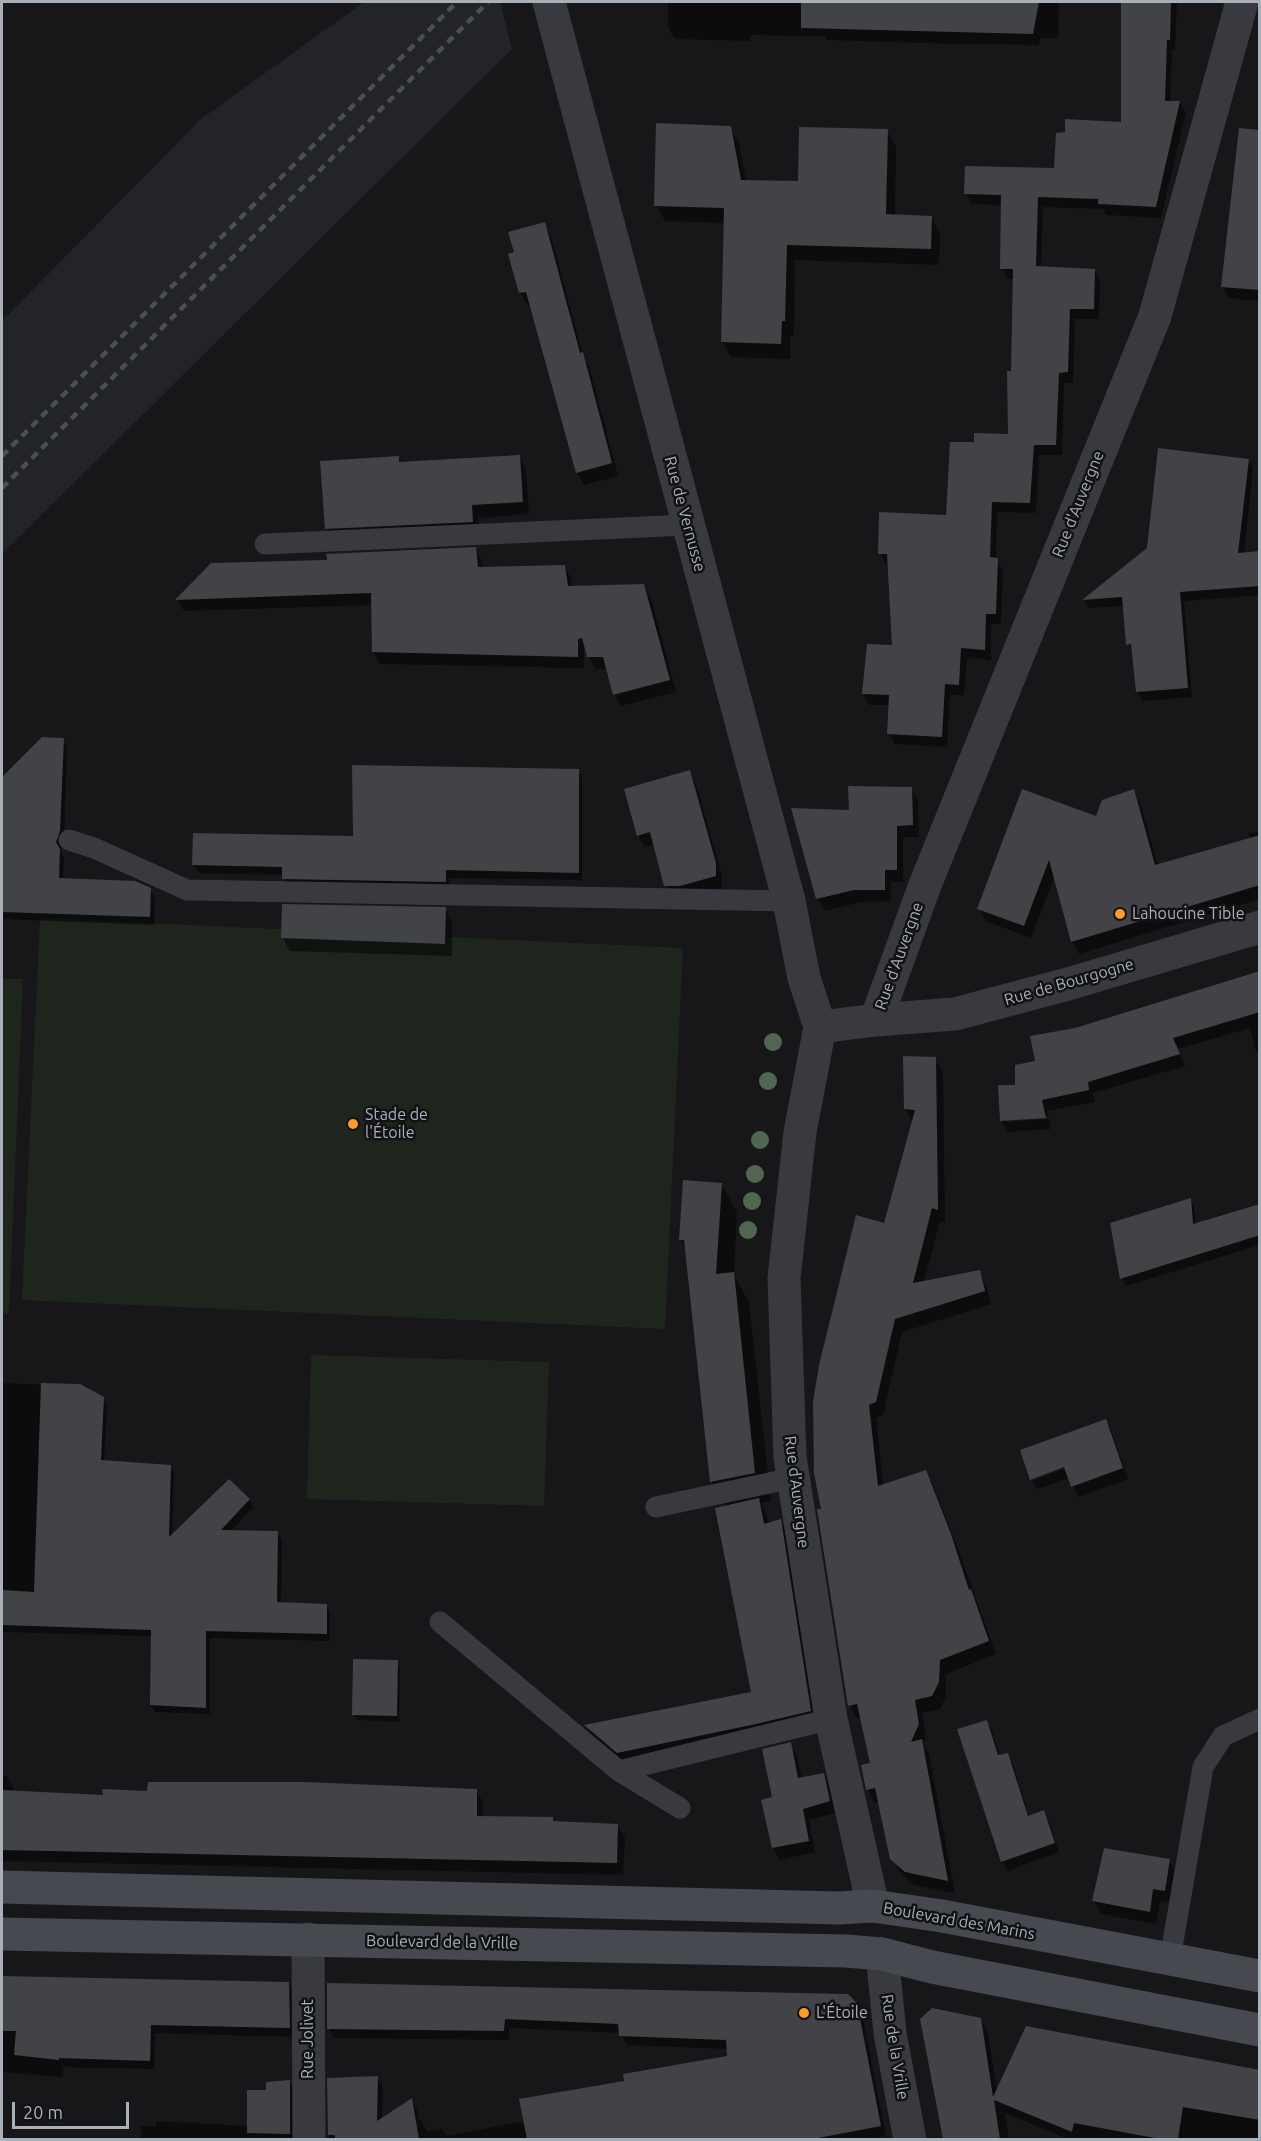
<!DOCTYPE html>
<html>
<head>
<meta charset="utf-8">
<style>
  body { margin:0 }
  #map { position:relative; width:1261px; height:2141px; overflow:hidden; background:#17171a; font-family:Ubuntu,sans-serif }
  canvas { display:block }
  .frame { position:absolute; inset:0; border:3px solid #a8b0ba; pointer-events:none }
  .scale { position:absolute; left:12px; top:2102px; width:117px; height:27px; box-sizing:border-box; border:3px solid #a8b0ba; border-top:0; padding-left:8px; font-size:18px; line-height:21px; white-space:nowrap; color:#a8b0ba; -webkit-text-stroke:4px #121215; paint-order:stroke }
</style>
</head>
<body>
<div id="map">
<canvas width="1261" height="2141"></canvas>
<div class="frame"></div>
<div class="scale">20 m</div>
</div>
<script>
const c = document.querySelector('canvas').getContext('2d');
c.lineJoin = 'round';
function paint(path, color) {
  c.fillStyle = color;
  c.fill(path, 'evenodd');
}
function trace(path, color, width, dash) {
  c.strokeStyle = color;
  c.lineWidth = width;
  c.lineCap = dash ? 'butt' : 'round';
  c.setLineDash(dash || []);
  c.stroke(path);
}
function drawText(font, color, halo, rows, align = 'center') {
  c.font = font + ' Ubuntu,sans-serif';
  c.lineWidth = 5;
  c.setLineDash([]);
  c.textBaseline = 'middle';
  c.strokeStyle = halo;
  c.fillStyle = color;
  for (const [text, x, y, turn = 0] of rows) {
    c.save();
    c.translate(x, y);
    c.rotate((+turn || 0) * Math.PI / 180);
    c.textAlign = isNaN(turn) ? turn : align;
    if (halo) c.strokeText(text, 0, 0);
    c.fillText(text, 0, 0);
    c.restore();
  }
}
paint(new Path2D(`
  M364,2H500L512,49L2,554V321L201,119Z`), '#232427');
paint(new Path2D(`
  M40,918L683,948L665,1329L22,1300Z
  M2,979H23L9,1314H2Z
  M311,1355L549,1362L544,1506L307,1499Z`), '#1d251d');
paint(new Path2D(`
  M668,2H1056L1059,5L1058,38H1040L1039,45L921,43L827,40L825,36L750,35V41L675,39L668,27Z
  M1124,2H1177L1175,50H1172L1170,103H1180L1186,113L1161,218L1106,215L1103,209L1043,207L1041,268L1094,270L1100,281L1099,319H1075L1073,383H1064L1062,455H1039L1036,513L997,512L996,559L1003,570L1001,624H991V660L967,658L964,695H950L947,747L895,744L889,733L890,705H869L863,694L868,645L893,646L889,564H886L880,553L948,516L975,443L1009,436L1013,372L1014,279H1008L1002,269L1003,205L972,204L966,193L1055,169L1122,123Z
  M1258,124L1260,125V301L1229,298L1222,286L1252,159Z
  M730,127L739,143L746,181L800,183L887,131L896,147L895,216L931,217L940,233L939,265L795,260L794,336H790V359L731,357L722,342L725,223L665,221L656,205Z
  M544,223L551,236L583,356L589,366L618,476L584,485L577,472L531,305H528L520,293L515,253Z
  M519,456L526,469L529,514L478,518L480,534L333,541L326,528L398,457L401,463Z
  M1248,460L1253,469L1244,554L1260,553V595L1184,601L1192,697L1143,701L1137,692L1134,653L1128,644L1124,606L1089,608L1084,600L1149,549Z
  M475,549L482,561L483,568L564,566L571,578L573,588L643,585L651,598L676,692L621,706L614,694L608,669H595L584,647V668L380,664L373,652V605L184,611L177,600L328,561Z
  M42,739H63L67,748L64,840L60,852L64,858L63,880L150,889L155,897L154,925L2,919V779Z
  M578,771L582,779V880L449,878V889L288,887L284,875L199,873L194,865L354,837Z
  M689,772L696,784L722,876V888L687,898L672,897L665,885L654,844L645,847L638,835Z
  M911,788L918,800L919,837H903V882H891V901L862,902L825,911L818,899L793,810L851,812Z
  M1133,791L1140,803L1158,865L1250,839L1249,834L1260,831V899L1079,954L1072,941L1055,875L1031,938L986,921L979,909Z
  M445,909L452,921V956L290,951L283,938Z
  M1260,973V1056L1255,1049L1250,1028L1178,1049L1185,1066L1093,1093L1095,1102L1047,1111L1048,1116L1005,1119V1122L1049,1119L1051,1129L1008,1132L1001,1120L1017,1086L1037,1062L1075,1029Z
  M935,1059L943,1072L945,1222L940,1221L924,1282L979,1272L986,1285L991,1304L902,1332L883,1415L876,1418L883,1485L925,1472L933,1485L958,1549L996,1654L946,1674V1696L940,1709L922,1713L926,1738L923,1744L929,1754L955,1893L914,1885L900,1872L892,1858L879,1802L875,1803L868,1790L862,1766L871,1765L861,1718H857L849,1705L822,1510L885,1225L913,1123L905,1109Z
  M721,1184L737,1212L734,1275L749,1302L771,1501L761,1503L770,1524L780,1521L791,1540L820,1729L628,1771L597,1744L586,1726L752,1693L726,1507L712,1482L686,1250L681,1240Z
  M1190,1200L1194,1207L1196,1224L1260,1223V1245L1126,1286L1122,1278L1112,1224Z
  M2,1383L80,1386L103,1398L107,1405L104,1461L170,1466L174,1473L172,1536L229,1481L249,1500L253,1507L230,1532L278,1533L282,1540L281,1604L326,1605L330,1612V1641L210,1638V1714L155,1712L151,1705L153,1636L2,1632Z
  M1106,1421L1111,1431L1128,1479L1078,1497L1069,1478L1037,1489L1032,1481L1071,1466Z
  M397,1662L400,1668L399,1722L357,1720L353,1714Z
  M987,1721L992,1731L1000,1756L1007,1754L1013,1764L1029,1817L1044,1812L1049,1821L1059,1852L1008,1871L1002,1862L959,1730Z
  M790,1744L797,1756L802,1779L823,1775L830,1786L836,1813L809,1820L815,1852L780,1860L773,1848L763,1801L774,1798Z
  M2,1776H7L14,1789V1793L104,1797L149,1793L476,1790L483,1802V1817L552,1818L555,1822L617,1825L625,1837L623,1875L2,1861Z
  M1169,1861L1176,1873L1171,1903L1160,1901L1156,1924L1101,1914L1094,1901Z
  M2,1978L289,1984L294,1992V2037L155,2033L154,2069L63,2067V2077L2,2072Z
  M328,1985L856,2004L862,2014L886,2136L867,2140H329V2080L377,2077L383,2087L382,2120L412,2100L417,2110L419,2121L421,2120L427,2132L442,2129L446,2136L525,2121L626,2082L729,2057L728,2049L627,2045L621,2033L509,2028V2040L334,2038L329,2028Z
  M980,2019L988,2032L997,2092L1260,2072V2140H1070L1005,2113L1009,2140H944L922,2020Z
  M289,2082L295,2091V2140H141V2126H156V2121L248,2126L268,2091Z`), '#0007');
paint(new Path2D(`
  M801,2H1039L1033,34L801,28Z
  M1121,2H1171L1170,40H1167L1165,101H1180L1156,207L1098,204V199L1038,197L1036,266L1095,269L1094,309H1070L1068,372L1059,373L1056,445H1034L1030,503L992,502L990,557L998,558L996,614H986L985,650L961,648L959,685L945,684L942,737L887,734L889,695L862,694L867,644L892,645L887,554H878L879,512L946,515L950,442H974V433L1008,434L1007,371H1011L1013,269H1000L1001,195L964,194L965,166L1054,168L1056,133L1065,132V119L1121,122Z
  M656,123L731,126L741,180L798,181L799,127L888,129L886,214L932,216L931,249L787,245L785,321H782L781,344L721,342L724,208L654,206Z
  M1239,128L1260,130V290L1221,287Z
  M545,222L580,353L583,352L612,463L576,473L526,292L519,293L508,254L514,252L508,232Z
  M1158,448L1249,459L1238,553L1260,551V586L1180,592L1188,688L1136,692L1131,644L1126,645L1122,597L1082,600L1147,548Z
  M520,455L523,502L472,505L473,522L325,529L320,461L399,456V462Z
  M476,547L478,567L565,565L568,586L644,584L670,680L613,695L603,657H587L582,638L578,639V657L372,652L371,593L175,600L211,563L327,560L326,554Z
  M42,737L64,738L60,831L56,842L60,849L59,878L135,881L151,888L150,917L2,912V777Z
  M352,765L579,769V873L446,870V882L282,879V867L192,865L193,833L353,836Z
  M690,770L716,863V876L680,886H664L650,832L637,836L624,789Z
  M848,786L912,787L913,825L897,826V870H885V890H854L816,899L791,808L849,810Z
  M1022,789L1096,816L1102,800L1134,789L1155,865L1260,835V885L1071,942L1049,860L1024,926L977,909Z
  M282,904L446,907L445,944L281,938Z
  M1260,971V1012L1173,1038L1180,1054L1088,1082L1089,1090L1042,1100L1046,1118L1000,1121L998,1085H1015V1065L1035,1061L1030,1036L1075,1028Z
  M903,1056L936,1057L938,1210L932,1208L913,1283L980,1270L985,1291L895,1319L876,1402L869,1405L878,1486L926,1470L951,1534L969,1590L971,1589L989,1641L940,1660L939,1682L932,1696L915,1700L919,1724L911,1742L922,1739L948,1881L905,1872L890,1859L875,1788L866,1790L861,1765L870,1763L857,1704L848,1706L817,1509H821L814,1473L813,1402L819,1365L856,1215L884,1223L915,1110L904,1109Z
  M683,1180L722,1183L716,1274L734,1272L755,1473L710,1482L684,1240H679Z
  M1191,1198L1193,1224L1260,1204V1235L1120,1279L1110,1223Z
  M41,1383L80,1384L104,1397L101,1460L171,1465L169,1537L229,1479L250,1499L221,1530L278,1531L277,1602L327,1604V1634L206,1631V1708L150,1705L151,1630L2,1625V1590L34,1592Z
  M1106,1419L1123,1468L1071,1487L1064,1467L1030,1480L1020,1450Z
  M759,1498L764,1524L781,1519L811,1711L756,1724L617,1753L584,1725L751,1692L715,1508Z
  M353,1659L398,1660L397,1716L352,1715Z
  M987,1720L998,1755L1008,1753L1028,1816L1044,1810L1055,1843L1001,1862L957,1729Z
  M791,1742L798,1778L824,1773L830,1801L803,1809L809,1841L772,1848L761,1800L772,1797L762,1749Z
  M148,1782H303L477,1789V1816L553,1817V1821L618,1824L617,1863L2,1850V1790L103,1795L102,1789L147,1791Z
  M1104,1848L1170,1859L1165,1891L1153,1889L1150,1912L1092,1901Z
  M2,1976L289,1982L290,2028L151,2025L150,2061L59,2058V2060L14,2055L16,2031H2Z
  M327,1983L848,1994L857,2003L881,2126L813,2139H527L519,2099L624,2081L623,2074L727,2056L726,2040L619,2036L618,2024L505,2019L504,2031L327,2029Z
  M932,2008L981,2018L993,2097L1026,2026L1260,2070V2120L1183,2107L1178,2139H1160L1074,2123L1072,2132L994,2100L1000,2139H943L920,2019Z
  M378,2076L377,2121L412,2098L419,2139H335V2135H328L327,2078Z
  M290,2080V2134L247,2133V2090H266V2082Z`), '#414347');
trace(new Path2D(`
  M265,544L688,525
  M69,840L94,848L187,890L789,901
  M656,1507L793,1478
  M440,1622L619,1771
  M680,1808L619,1771L831,1719
  M1170,1959L1203,1767L1223,1736L1260,1719`), '#383a3f', 21);
trace(new Path2D(`
  M549,2L789,901L804,978L820,1027
  M876,1020L955,1014L1068,984L1260,927
  M873,1906L831,1719L790,1457L784,1278L800,1132L820,1027L876,1020L925,885L1155,316L1242,2
  M308,1939L309,2140
  M882,1954L890,2033L910,2140`), '#383a3f', 33);
trace(new Path2D(`
  M2,1887L839,1908L873,1906L942,1916L1260,1976
  M2,1934L846,1951L882,1954L932,1967L1260,2030`), '#46494f', 33);
trace(new Path2D(`
  M2,456L457,2
  M2,488L488,2`), '#4b4e54', 4.5, [8, 6]);
c.fillStyle = '#516651';
for (const [x, y] of [
  [773,1042],
  [768,1081],
  [760,1140],
  [755,1174],
  [752,1201],
  [748,1230]
]) {
  c.beginPath();
  c.arc(x, y, 9, 0, 2 * Math.PI);
  c.fill();
}
for (const [x, y, r, color] of [
  [1120,914,6,"#fe9b2b"],
  [353,1124,6,"#fe9b2b"],
  [804,2013,6,"#fe9b2b"]
]) {
  const dot = new Path2D();
  dot.arc(x, y, r, 0, 2 * Math.PI);
  c.fillStyle = color;
  c.fill(dot);
  trace(dot, '#121215', 2);
}
drawText('16px', '#a8b0ba', '#121215', [
  ["Rue d'Auvergne",1078,504,-68],
  ["Rue de Vernusse",685,514,75],
  ["Rue d'Auvergne",899,956,-70],
  ["Rue de Bourgogne",1069,982,-16],
  ["Rue d'Auvergne",797,1492,83],
  ["Boulevard des Marins",959,1921,10],
  ["Boulevard de la Vrille",442,1942,1],
  ["Rue Jolivet",308,2039,-90],
  ["Rue de la Vrille",895,2047,81]
]);
drawText('16px', '#a8b0ba', '#121215', [
  ["Lahoucine Tible",1132,914],
  ["Stade de",365,1115],
  ["l'Étoile",365,1133],
  ["L'Étoile",816,2013]
], 'left');
</script>
</body>
</html>
